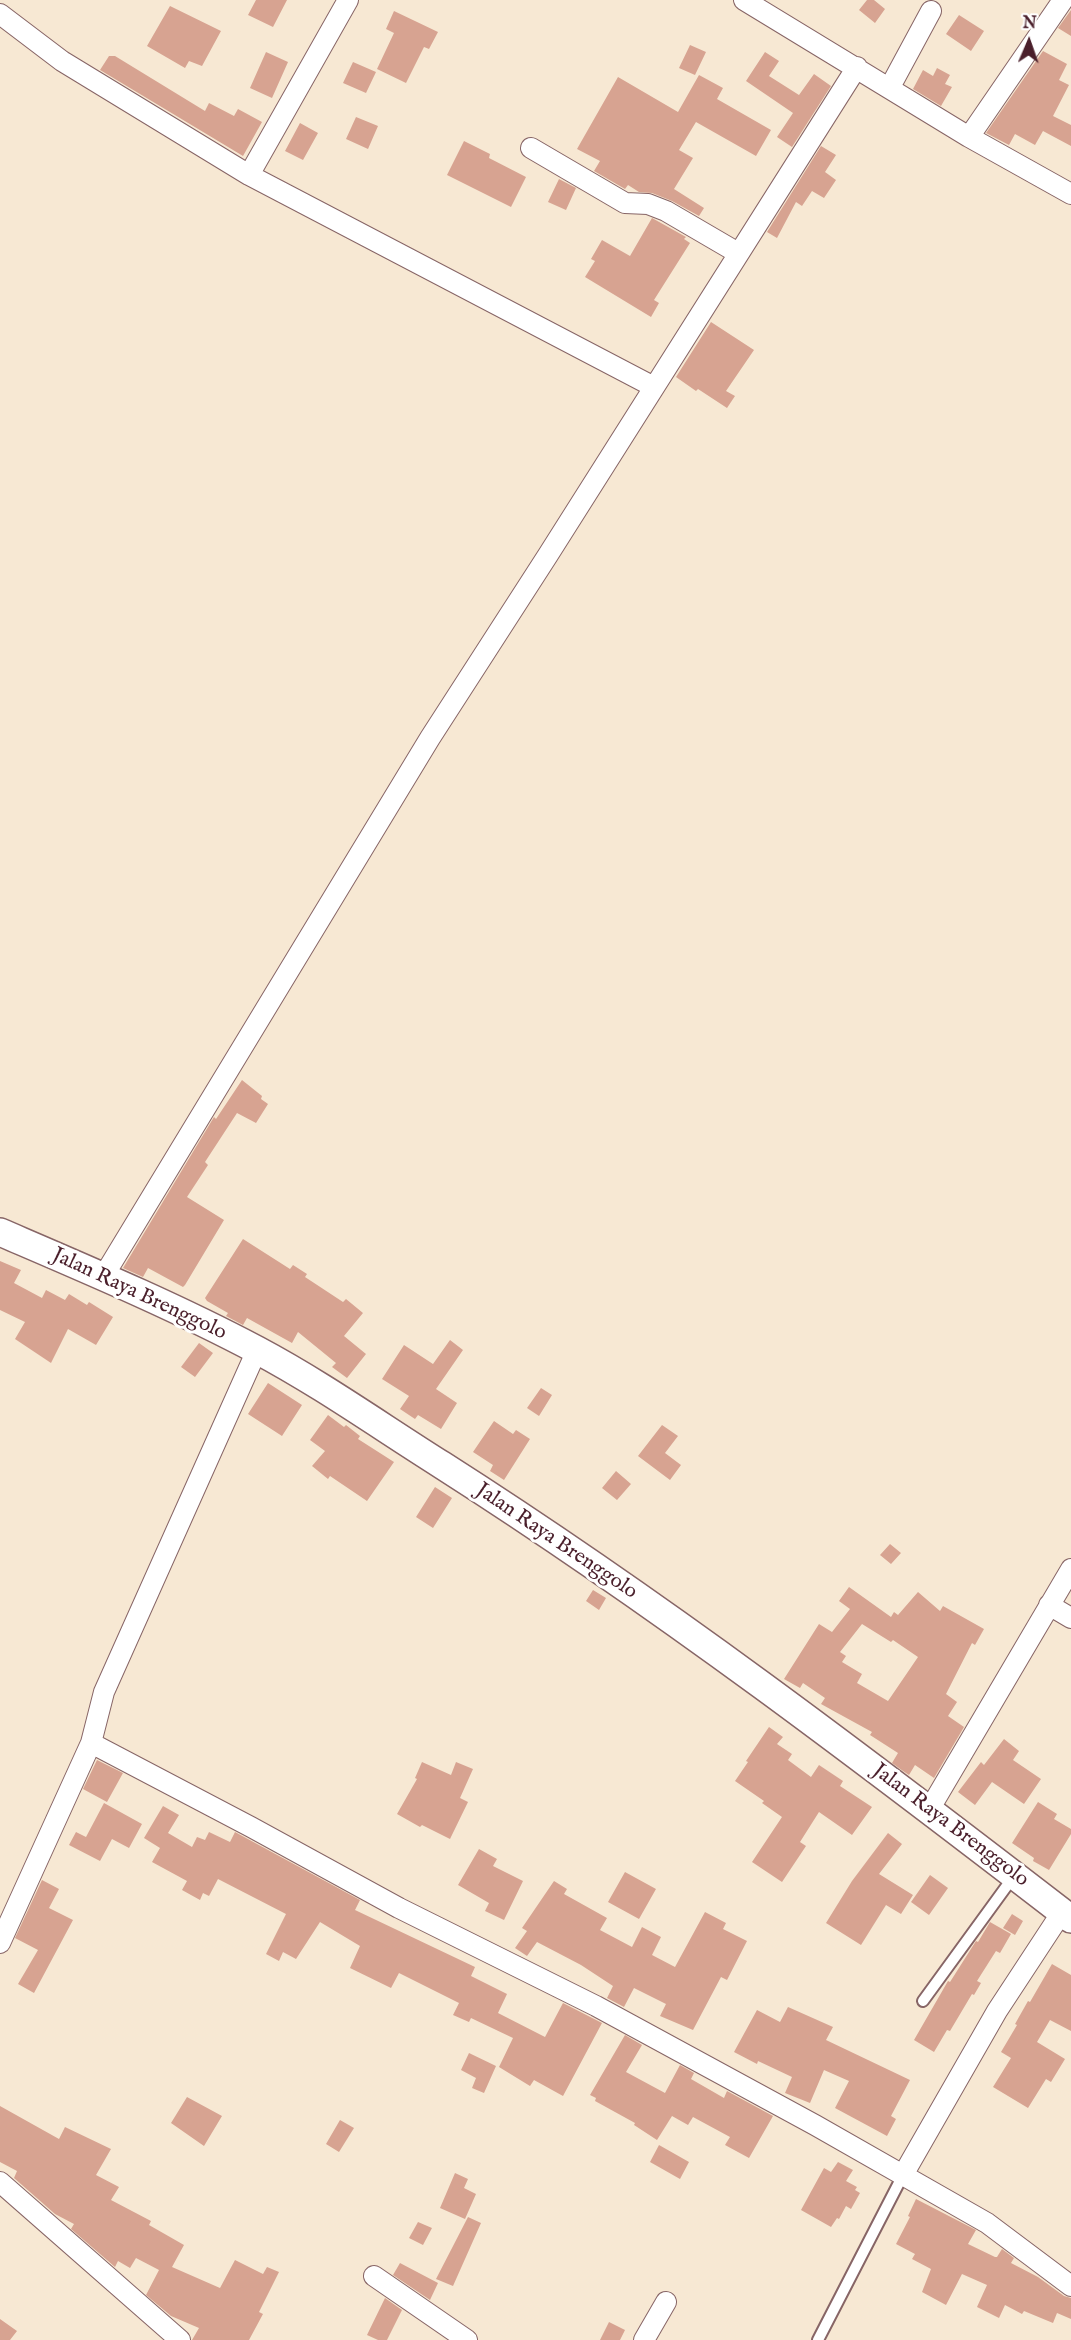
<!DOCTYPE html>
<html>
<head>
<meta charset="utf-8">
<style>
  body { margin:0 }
  #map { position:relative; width:1071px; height:2340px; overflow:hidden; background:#f7e8d3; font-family:"IM FELL English",serif }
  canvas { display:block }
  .north { position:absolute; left:999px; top:12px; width:60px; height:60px; -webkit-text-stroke:4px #fff; paint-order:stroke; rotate:2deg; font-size:16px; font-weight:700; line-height:24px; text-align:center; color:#4a1f2b }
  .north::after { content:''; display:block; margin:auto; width:21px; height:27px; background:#4a1f2b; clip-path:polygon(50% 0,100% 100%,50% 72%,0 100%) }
</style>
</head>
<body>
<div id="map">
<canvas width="1071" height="2340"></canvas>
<div class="north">N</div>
</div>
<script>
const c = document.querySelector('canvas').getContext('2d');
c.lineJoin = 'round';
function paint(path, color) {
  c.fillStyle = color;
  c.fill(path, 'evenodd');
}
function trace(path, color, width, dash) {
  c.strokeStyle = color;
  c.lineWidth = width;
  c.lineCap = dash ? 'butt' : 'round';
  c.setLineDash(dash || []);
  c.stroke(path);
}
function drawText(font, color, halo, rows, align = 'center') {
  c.font = font + ' "IM FELL English",serif';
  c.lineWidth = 6;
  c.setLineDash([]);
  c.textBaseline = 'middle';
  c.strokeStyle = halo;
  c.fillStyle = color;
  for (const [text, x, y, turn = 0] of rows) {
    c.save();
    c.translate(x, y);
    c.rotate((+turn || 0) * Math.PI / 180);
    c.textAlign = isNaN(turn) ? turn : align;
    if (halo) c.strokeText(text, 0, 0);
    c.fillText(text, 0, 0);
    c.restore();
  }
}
paint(new Path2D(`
  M256,0H287L273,27L248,15Z
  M867,0H874L885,9L875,23L859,10Z
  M170,6L221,31L202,66L189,61L185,68L147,46Z
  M1071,10V36L1058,28Z
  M394,11L438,32L429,49L424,47L406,83L377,69L394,33L386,29Z
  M959,15L984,31L971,51L946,34Z
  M690,45L706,52L695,75L679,68Z
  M1043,51L1067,64L1059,80L1069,85L1053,116L1071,125V146L1043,131L1035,145L1015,134L1009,145L986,133Z
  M266,52L288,62L272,98L250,88Z
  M765,52L779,61L769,76L799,95L814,74L831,86L792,147L777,137L793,113L746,81Z
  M109,56H115L205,111L209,103L234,116L238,109L262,122L243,156L100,70Z
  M353,62L376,72L366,93L343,83Z
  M937,68L950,75L945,84L952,87L941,106L913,89L923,70L933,76Z
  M699,75L723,88L717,99L771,130L756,156L696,122L679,150L693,158L674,189L704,208L699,216L672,201L652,193L639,192L628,185L625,189L594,171L600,161L577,149L618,77L678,112Z
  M356,117L378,126L368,149L346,139Z
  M300,123L318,133L303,160L285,151Z
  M464,141L490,154L489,158L526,177L511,207L447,175Z
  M821,146L836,155L825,172L836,180L824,198L812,191L802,206L796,202L777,238L767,232Z
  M559,179L576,188L566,210L548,202Z
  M652,218L686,237L684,239L690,243L654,300L659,303L651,317L585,277L595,261L591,259L602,240L630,256Z
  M711,322L754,350L726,391L735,396L727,408L698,389L696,391L676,377Z
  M242,1080L262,1096L261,1099L268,1104L256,1123L237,1113L205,1162L208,1165L187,1197L224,1220L185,1285L183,1287L148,1268L143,1277L123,1268L214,1117L216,1119Z
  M243,1239L290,1269L293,1265L307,1274L305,1277L343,1302L346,1299L363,1313L344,1336L366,1354L347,1378L332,1367L336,1363L298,1332L292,1343L247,1318L243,1325L226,1316L228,1313L207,1301L205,1298Z
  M0,1261L21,1270L14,1283L42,1298L46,1290L65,1300L69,1294L87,1305L89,1302L113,1317L96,1345L68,1329L51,1363L15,1339L25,1322L0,1310Z
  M450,1340L463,1350L436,1389L457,1403L441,1429L418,1415L415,1419L400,1409L409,1396L382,1379L404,1345L433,1364Z
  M199,1343L213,1353L195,1377L181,1367Z
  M268,1383L302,1405L282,1436L248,1414Z
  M541,1388L552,1395L539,1416L527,1408Z
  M328,1415L344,1427L346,1425L360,1436L358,1439L394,1462L367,1501L330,1476L328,1479L312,1466L325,1451L310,1440Z
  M494,1421L513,1434L516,1430L530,1439L504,1480L490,1471L493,1465L473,1452Z
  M662,1425L678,1436L665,1453L681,1465L670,1480L638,1456Z
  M616,1471L631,1484L617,1500L602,1488Z
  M435,1487L452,1498L433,1528L416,1517Z
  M890,1544L901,1553L891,1564L880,1555Z
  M849,1587L891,1617L894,1612L898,1615L918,1592L940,1611L943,1606L984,1629L975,1645L972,1643L946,1694L957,1702L948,1716L964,1727L934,1778L915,1765L909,1775L903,1771L892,1763L898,1753L870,1735L872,1732L821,1704L825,1698L803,1683L800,1688L784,1679L819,1624L832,1632L850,1609L839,1601ZM862,1624L891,1642L893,1640L918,1657L888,1701L857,1683L862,1674L842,1662L846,1656L840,1652Z
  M593,1590L606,1598L599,1610L586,1601Z
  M769,1727L783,1737L777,1744L792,1754L788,1760L811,1777L819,1765L843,1781L840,1786L872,1807L852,1835L819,1812L800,1842L806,1846L782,1882L752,1862L782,1817L762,1803L764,1801L735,1781L748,1762L746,1761Z
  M1004,1739L1019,1751L1013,1760L1041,1779L1024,1804L992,1782L975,1805L958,1792L981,1762L984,1765Z
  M97,1760L123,1773L107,1802L83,1789Z
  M422,1762L451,1775L456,1762L473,1769L460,1798L468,1802L450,1839L422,1825L420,1827L397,1814L417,1779L415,1778Z
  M1038,1802L1057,1814L1054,1819L1071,1829V1834L1049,1870L1033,1861L1034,1858L1012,1843Z
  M104,1803L142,1824L129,1848L112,1839L100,1861L69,1845L76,1832L86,1837Z
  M163,1806L179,1815L168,1833L192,1847L197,1837L205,1840L209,1832L230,1842L235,1832L360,1900L355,1910L475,1967L471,1976L507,1994L498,2013L545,2037L563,2003L602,2023L563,2096L534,2080L530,2086L499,2067L513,2038L471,2018L469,2022L453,2015L459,2003L399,1973L391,1988L350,1968L360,1946L320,1922L296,1959L283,1952L279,1961L266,1954L286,1914L218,1879L209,1896L203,1893L200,1900L182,1890L187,1881L152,1862L160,1848L144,1838Z
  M888,1833L902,1844L879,1874L913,1895L901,1914L886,1905L861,1945L826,1923L852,1881Z
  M479,1849L497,1859L493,1866L523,1881L504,1920L485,1911L489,1903L458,1885Z
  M625,1872L656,1889L639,1919L608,1902Z
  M930,1875L948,1888L929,1915L911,1902Z
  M42,1880L59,1889L49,1908L73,1920L34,1993L18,1984L38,1950L15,1938Z
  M554,1881L567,1889L564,1894L607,1918L600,1930L632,1947L642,1927L661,1937L652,1955L675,1967L705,1912L726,1923L723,1929L747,1941L727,1980L721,1977L693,2030L660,2016L666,2004L634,1988L624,2007L607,1998L613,1986L581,1965L537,1942L527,1956L515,1948L527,1931L522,1928Z
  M1012,1914L1023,1921L1015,1935L1003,1928Z
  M990,1922L1011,1934L1000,1953L996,1951L977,1981L981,1983L974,1995L972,1994L950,2031L947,2030L934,2052L914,2040L948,1981L950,1982L976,1941L978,1942Z
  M1052,1964L1071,1975V2031L1050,2020L1037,2042L1065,2059L1051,2082L1046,2079L1028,2108L993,2087L1011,2058L1001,2052L1017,2025L1015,2024L1028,2001L1030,2002Z
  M788,2007L833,2027L826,2040L910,2080L891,2116L896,2119L887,2136L835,2108L849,2081L824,2070L810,2103L785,2093L792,2077L758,2061L757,2064L734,2052L757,2010L780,2022Z
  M625,2035L642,2045L626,2072L665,2093L680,2065L694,2073L691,2079L724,2098L727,2091L773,2116L749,2158L725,2145L730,2137L693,2117L688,2125L672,2116L657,2140L634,2125L635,2123L595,2101L596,2098L590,2095Z
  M469,2053L496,2066L484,2093L472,2088L476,2078L461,2070Z
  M187,2097L222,2116L204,2146L171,2123Z
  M0,2106L59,2139L65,2127L111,2149L96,2175L119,2187L111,2200L151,2221L149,2225L184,2245L172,2267L220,2288L235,2260L263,2274L267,2267L279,2272L259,2312L263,2314L249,2340H192L199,2328L171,2316L146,2295L159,2270L136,2258L130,2268L118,2261L115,2267L71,2229L74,2224L55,2214L14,2178L17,2171L0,2162Z
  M340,2120L354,2128L339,2152L326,2144Z
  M659,2145L689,2162L680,2179L650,2162Z
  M838,2162L853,2170L846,2181L857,2187L855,2190L860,2193L851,2209L846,2206L839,2219L837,2218L831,2227L801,2210L824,2168L831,2172Z
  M455,2173L468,2179L464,2188L476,2194L465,2219L440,2208Z
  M916,2199L976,2230L968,2244L995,2257H997L1002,2249L1014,2258L1011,2263L1038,2277L1064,2296L1071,2298V2319L1057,2313L1053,2323L1024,2311L1022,2314L1005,2305L999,2318L977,2307L987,2285L962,2274L946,2305L922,2292L931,2269L912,2259L915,2254L896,2244L910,2217L908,2216Z
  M468,2217L481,2223L453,2286L436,2279Z
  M418,2222L432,2228L423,2245L409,2238Z
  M400,2263L438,2283L430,2300L393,2275Z
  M385,2298L402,2310L387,2340H378L367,2335Z
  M0,2319L17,2331L10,2340H0Z
  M609,2322L625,2330L620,2340H600Z`), '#d7a391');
const lane = new Path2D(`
  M923,2001L1014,1876
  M818,2340L903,2175`);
const street = new Path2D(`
  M744,0L969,137L1071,194
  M0,14L62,61L249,175L654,387
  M890,87L931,11
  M969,137L1063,0
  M531,148L625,203L648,204L666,211L738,253
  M249,175L348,0
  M103,1277L430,738L548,555L857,67
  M1049,1605L1071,1618
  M91,1743L251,1827L399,1908L596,2006L815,2125L987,2223L1071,2286
  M929,1810L1071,1569
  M0,1943L91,1743L104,1692L257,1350
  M903,2175L997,2011L1062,1912
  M0,2182L180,2340
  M374,2276L467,2340
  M644,2340L666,2302`);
const secondary = new Path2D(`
  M0,1232C86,1269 174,1306 257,1350C321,1384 380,1426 442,1465C660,1604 866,1761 1071,1919`);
trace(lane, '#876566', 14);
trace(street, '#876566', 22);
trace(secondary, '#876566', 30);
trace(lane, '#fff', 10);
trace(street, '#fff', 20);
trace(secondary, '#fff', 27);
drawText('21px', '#4a1f2b', '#fff', [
  ["Jalan Raya Brenggolo",139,1295,25],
  ["Jalan Raya Brenggolo",556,1542,34],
  ["Jalan Raya Brenggolo",950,1826,37]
]);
</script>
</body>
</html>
